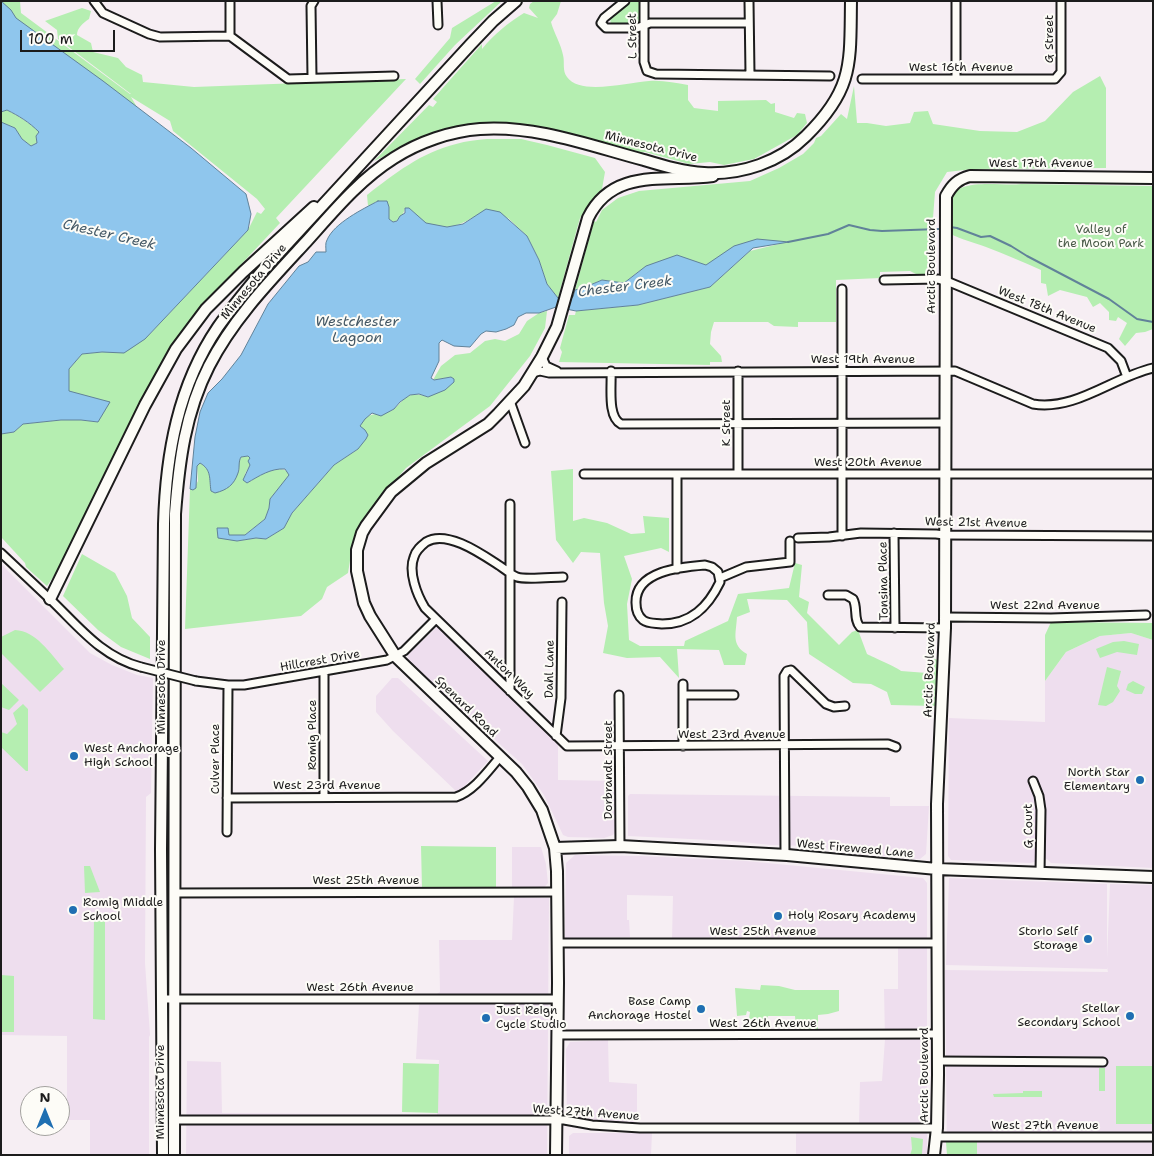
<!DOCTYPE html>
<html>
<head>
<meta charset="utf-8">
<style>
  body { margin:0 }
  #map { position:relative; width:1154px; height:1156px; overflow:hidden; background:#f6eef3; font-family:"Shantell Sans",sans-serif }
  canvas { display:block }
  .frame { position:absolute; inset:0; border:2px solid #1c1c1c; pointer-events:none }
  .north { position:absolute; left:20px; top:1086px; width:50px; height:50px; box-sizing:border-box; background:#fdfcf7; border:1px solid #a3a29f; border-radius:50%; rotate:0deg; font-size:14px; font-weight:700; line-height:20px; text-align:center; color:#1c1c1c }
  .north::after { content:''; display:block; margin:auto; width:18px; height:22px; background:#1f6fb2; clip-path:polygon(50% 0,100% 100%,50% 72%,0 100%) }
  .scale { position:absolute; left:20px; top:30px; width:95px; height:22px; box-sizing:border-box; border:2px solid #1c1c1c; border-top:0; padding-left:6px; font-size:15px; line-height:18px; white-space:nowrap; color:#1c1c1c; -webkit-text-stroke:4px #fdfcf7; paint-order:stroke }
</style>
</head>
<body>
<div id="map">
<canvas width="1154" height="1156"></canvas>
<div class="frame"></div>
<div class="north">N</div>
<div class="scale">100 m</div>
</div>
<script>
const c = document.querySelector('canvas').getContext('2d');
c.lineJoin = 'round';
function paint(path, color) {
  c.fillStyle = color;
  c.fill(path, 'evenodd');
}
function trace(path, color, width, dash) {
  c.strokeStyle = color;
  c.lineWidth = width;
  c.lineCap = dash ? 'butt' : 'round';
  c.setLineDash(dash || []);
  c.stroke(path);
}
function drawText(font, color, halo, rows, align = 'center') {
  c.font = font + ' "Shantell Sans",sans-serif';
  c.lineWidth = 4;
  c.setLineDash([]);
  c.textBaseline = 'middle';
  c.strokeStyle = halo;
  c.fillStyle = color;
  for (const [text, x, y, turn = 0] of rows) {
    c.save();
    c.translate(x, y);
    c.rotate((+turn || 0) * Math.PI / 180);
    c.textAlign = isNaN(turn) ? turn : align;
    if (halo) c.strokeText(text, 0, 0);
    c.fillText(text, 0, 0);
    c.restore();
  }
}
paint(new Path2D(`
  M1,564L90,653L112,665L137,675L153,678L151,793L146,797L145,963L150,1035L149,1037V1155H90V1120H67V1036L1,1035Z
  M437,627L558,745V780L615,781V832L613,835L604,838L568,837L563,835L544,795L522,764L408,662V655L411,652Z
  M1131,633L1153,640V868L1051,863L1047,859L1030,863L951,860L948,856L949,718L1045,722V681L1066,652L1100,636Z
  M392,678H398L488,761L458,793L393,731L376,712V696Z
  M630,794L890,797V806H929L926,854L920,859L858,854L812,846L771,845L731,841L628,836V796Z
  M512,847H541L546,864L548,883L542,890H512Z
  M575,855L641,856L746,861L923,878L927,883V1155H796V1130L883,1132L859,1124L860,1082L882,1081L885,1039L884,989H898V941H723L722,937L672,939L673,896L627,895V920H629L630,937L565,938L566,863Z
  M949,878L1107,884V959L1110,884L1153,885V1155H947L946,1063L1108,1065V1059L946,1057L945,970L1108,972L1107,967V969L946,965Z
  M514,897L549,898L547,1155H186L187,1061L221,1062L222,1113L437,1115L439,1060L416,1059L419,1005L440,992L439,940H512Z
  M608,1040L609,1082L637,1084V1123H567L566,1049L570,1042Z
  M573,1133H652L651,1155H569V1136Z`), '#eedeee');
paint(new Path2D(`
  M1,1H20L21,13L130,94H131L58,39L57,30L45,21L82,8L91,11L89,19C83,23 77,28 77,35L91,43L93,52L118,58L126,67L142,75L143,82L194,87L406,79L276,218L280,223L202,306L182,333L165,361L108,467L64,561L47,586L26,567L25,563L1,537V434L14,432L23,424L61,420H81L98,422L69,391V369L82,354L102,352L145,339L248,230L257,212L261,214L265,209L257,199L173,131L170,121L131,97L146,122L1,18Z
  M496,1H502L455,45L420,84L415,79L450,38L452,28Z
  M534,1H561L557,14L551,22C554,33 561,44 563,55C565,62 562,71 567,77C580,96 629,82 649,81C663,80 675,83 688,85V100L694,108L718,111V101L766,100L771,104L775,103V112L794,118L797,113L805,114L807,123L797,135L754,159L724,165L710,162L689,164L645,152L639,153L591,141V139L587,138V140L539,127L494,123L471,125L423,138L374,161L429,105L433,107L437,102L433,99L482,44V49C494,34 508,23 524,13L538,18L529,8L530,4Z
  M631,1H640V22L637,25L611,24L610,19Z
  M1100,76L1106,88V168L973,169L947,172L935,192L929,270L934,277L920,276L910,271L880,272V278L836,280V322H798V327L774,326L768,322H714L711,332L710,344L721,356L722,362H710V365L559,362L562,352L560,348L569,315H575L576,311L638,305L710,287L750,251L779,244L764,242L700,269L639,271L624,283L602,280L583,288L575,290L594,221L596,222L602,210L618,198L639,191L750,181L779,168L803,154L814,143L816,138L821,136L841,114L847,119L854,86L857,123H867L886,126L910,123L914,112L928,111L933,124L980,131L1017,132L1045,121L1073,92Z
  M7,110C19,116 29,123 40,132L36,136L37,143L31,146L22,139L15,128L1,122V112Z
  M487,139H521L547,145L595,158L605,172L602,189L591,201L580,218L558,298L547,284L539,260L527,236L508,218L480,213C463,224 448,232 427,224C421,221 415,213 409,208H405C404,214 399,221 393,222L389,219V207L378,201L368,206L367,195C394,174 422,152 456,144C466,141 477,140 487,139Z
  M1021,184L1153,186V329L1145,332L1136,333L1125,346L1119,339L1127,323L1118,317L1116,321L1109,320V312L1100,303L1093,307L1087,297L1060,290L1048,296L1046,284L1041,283V270C1023,262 1005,254 986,247C973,242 962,240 949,233C950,223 949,211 950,201C955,176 1003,187 1021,184Z
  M547,311L545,328L530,356L490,406L406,468L365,516L353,542L348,573L327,587L322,599L301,616L185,629L190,489L193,490L198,481L197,466L200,463C209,468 211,475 210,485L239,471V462L241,457L248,456L250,458V465L245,474L247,483C258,477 274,465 287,471L289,475L287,479L270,499L269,508L265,519L245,535H229L223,529L217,528L237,541L256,538L266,539L284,528L292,513L334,465L358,449C359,442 358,431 360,425C366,410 384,416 394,409C399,405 402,399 409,396C415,393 422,395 428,397L451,377L433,380L441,366L455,355L470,353L485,341L495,339L505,341L519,334L527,321L539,313Z
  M573,469V521L584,518L607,523L631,534L645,533L643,516L669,518V552L661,548L624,556L632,579L627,604L629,640L640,646H684L685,641L728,621L738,594L789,588L795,563L802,565L799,597L809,602L807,613L839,645L852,632L858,630L867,654C873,657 898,668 901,671L927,673L929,659L932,657L937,660L935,706L891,705L887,692L871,684L853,683L809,654L807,622L787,600L747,599L750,612L737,617C736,634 731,645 747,654L745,665H724L719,650L677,649L679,678L660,657L627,658L603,653L608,626L604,603L600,553L581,552L573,563L556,540L551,471Z
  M82,554L115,573L127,596L132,618L150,637V659L121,647L98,630L63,596Z
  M1051,622L1153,623V640L1131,633L1100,636L1066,652L1045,681V635Z
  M15,630C36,631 50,653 64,669L40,692L1,653V637Z
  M1124,641L1139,644L1137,655L1117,652L1100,658L1096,649L1113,642Z
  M1107,667L1121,671L1117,686L1120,691L1113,702L1106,706L1098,705Z
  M1133,681L1145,687L1142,694H1135L1126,690L1128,684Z
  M1,683L19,700L9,710L1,707Z
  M23,704L28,709V771H26L1,747V732L7,734L17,724L13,713Z
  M421,846L496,847V888H422Z
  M84,866H90L100,892L85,893Z
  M94,915H105V1020L93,1019Z
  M1,975L14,976V1032H1Z
  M761,985L779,986L795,990H839V1011L828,1014L818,1015V1029L796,1028L795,1016H768L765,1024L749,1019L750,1012L747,1011L746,1015L737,1016L735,988L760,990Z
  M403,1063L439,1064L438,1113L402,1112Z
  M1116,1066H1153V1124H1116Z
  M1099,1068H1105V1091H1099Z
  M1023,1091H1042V1097H994L993,1094L1023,1093Z
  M911,1137L923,1139L922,1154L910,1155L912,1149Z
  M946,1142H977V1155H947Z`), '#b5eeb1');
const water = new Path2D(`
  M1,1L11,10L16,18L103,81L191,148L246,194L251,214L248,230L145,339L124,353L102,352L82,354L69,369V391L110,402L98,422L81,420H61L23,424L14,432L1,434V122L15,128L22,139L31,146L37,143L36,136L39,132C29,122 19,116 7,110L1,112Z
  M378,201H387L389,207V219L393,222L397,221L400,216L405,213V208H409L426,223L447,227L463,224L486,209L500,212L527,236L539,260L547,284L558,298L569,301L573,297L575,290L583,288L602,280L624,283L646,266L677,255L706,265L734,246L757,239L789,242L753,248L710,287L638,305L576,311L556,307L539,313H526L518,317L514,325L506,329L496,332L486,331L481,334L470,347L454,346L442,340L439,343V361L431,378L434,380L451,377L454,379V382L445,390L428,397L419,394L410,395L400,402L394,409L381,416L372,413L365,419L360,426L365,430L368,435L366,439L358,449L334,465L292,513L284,528L266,539L256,538L237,541L218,538L217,528H228L229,535H245L265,519L269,508L270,499L289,475L285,469C271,468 259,476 247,483L243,480L250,465L248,461L250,458L248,456L241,457C238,462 240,468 238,473C234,485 227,490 215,493L211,491C209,479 212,470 200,463L197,466L196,488L193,490L190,489L195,437L200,412L208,393L222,379L241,355L268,304L299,266L308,262L316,252H326C326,248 325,243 327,240C334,223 363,209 378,201Z`);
paint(water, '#8fc6ed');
trace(water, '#618299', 1);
trace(new Path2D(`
  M950,227L957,228L981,237L990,236L1011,246L1027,256L1109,299L1137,319L1153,322
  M788,242L828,234L849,225L870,230L882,231L939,229`), '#618299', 2);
const street = new Path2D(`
  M94,1L103,13L149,34L160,37L230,36
  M437,1L438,25
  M625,1L604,18L601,23L606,28H637L650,23H749
  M644,1V62L647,71L656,74L830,76
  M749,1L750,74
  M956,1V79
  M230,36L288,79L394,76
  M230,36V1
  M312,77L311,6L314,1
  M862,79H1055L1061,72V1
  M884,280L938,279L949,282L1108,348L1121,361L1127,377
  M842,289V536
  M542,357L546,366L557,371
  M611,371C612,386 607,417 621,424L945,423
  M738,371V474
  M532,373L540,371L549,373L955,371L1033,404C1076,411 1113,377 1153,368
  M510,401L525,443
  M584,474H1153
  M677,474V569
  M510,504V691
  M894,533L895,628
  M798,538L829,537L861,533L936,534L944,535L1153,536
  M1,553C18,569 35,585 52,601C79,627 102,657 141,667
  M705,565L712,567L718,572L720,582C708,607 691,624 662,624C656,623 648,624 643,620C638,616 636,610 636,603C635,571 680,567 705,565Z
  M563,577C553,577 525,580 517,577C511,575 505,569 500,566C483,555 447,529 426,542C421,546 416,550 414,557C408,572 417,595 425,608L567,746L888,744L896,747
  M720,578L746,567L790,562V541
  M828,595H846L853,599C858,608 853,619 860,627L945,628
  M945,617L1051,618L1146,615
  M324,672V797
  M196,681L228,685H244L387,660L404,651L435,620
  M683,684V746
  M619,695L620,846
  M683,695H734
  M556,736L561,698L562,602
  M1033,781L1039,796L1041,810L1040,873
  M227,798L456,797C474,791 488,771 500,757
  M227,832L228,685
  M785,855L784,676L787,671L791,670L826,704L834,707L845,706
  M175,893L557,892
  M558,943H938
  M162,999H558
  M558,1035L938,1034
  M938,1061L1103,1062
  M173,1120H564L592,1125L640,1128H937
  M937,1137H1153`);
const secondary = new Path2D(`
  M555,848L620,846L787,855L937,869L1153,877
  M556,1155L558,983L557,871L555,848L542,810L528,787L516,772L396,657L370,616L364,603L357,571V550L362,533L366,526L391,492L426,463L488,424L498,414L524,386L542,357L557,327L588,218C613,167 666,182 713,176
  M934,1155L937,1128L938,1075L937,804L945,628L946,196C952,185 958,179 970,176L1153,178`);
const primary = new Path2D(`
  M50,599L145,405L176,349L206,309L243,272L314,207
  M163,1155L161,849L164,524C166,454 178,386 218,327C232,307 248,288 264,269L471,44L493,21L516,1
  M174,1155L175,514C179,462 185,413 209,366C233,319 270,281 306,242C333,212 359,180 394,158C419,142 451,131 480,129C536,125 591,146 644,160C664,166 684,172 704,173C742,175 780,162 806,136C854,89 850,63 851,1`);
trace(street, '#1c1c1c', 11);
trace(secondary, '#1c1c1c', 14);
trace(primary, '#1c1c1c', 14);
trace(street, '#fdfcf7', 7);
trace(secondary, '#fdfcf7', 10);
trace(primary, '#fdfcf7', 10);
const streetBridge = new Path2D(`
  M141,667L196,681`);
trace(streetBridge, '#1c1c1c', 11, []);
trace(streetBridge, '#fdfcf7', 7);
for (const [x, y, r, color] of [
  [74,756,5,"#1f6fb2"],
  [1140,780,5,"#1f6fb2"],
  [73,910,5,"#1f6fb2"],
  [778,916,5,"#1f6fb2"],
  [1088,939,5,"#1f6fb2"],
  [701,1009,5,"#1f6fb2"],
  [1130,1016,5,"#1f6fb2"],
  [486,1018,5,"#1f6fb2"]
]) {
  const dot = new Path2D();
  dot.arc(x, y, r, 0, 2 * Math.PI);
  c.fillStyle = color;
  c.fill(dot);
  trace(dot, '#fdfcf7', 2);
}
drawText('12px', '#1c1c1c', '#fdfcf7', [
  ["L Street",633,36,-91],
  ["G Street",1050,39,-90],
  ["West 16th Avenue",961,68],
  ["Minnesota Drive",651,147,14],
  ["West 17th Avenue",1041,164],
  ["Arctic Boulevard",932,266,-90],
  ["Minnesota Drive",254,282,-50],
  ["West 18th Avenue",1047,310,22],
  ["West 19th Avenue",863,360],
  ["K Street",727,423,-90],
  ["West 20th Avenue",868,463],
  ["West 21st Avenue",976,523,1],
  ["Tonsina Place",884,581,-91],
  ["West 22nd Avenue",1045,606],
  ["Hillcrest Drive",320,661,-10],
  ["Dahl Lane",550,669,-89],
  ["Arctic Boulevard",930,670,-88],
  ["Anton Way",509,674,44],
  ["Minnesota Drive",162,687,-90],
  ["Spenard Road",466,707,44],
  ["Romig Place",313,735,-90],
  ["West 23rd Avenue",732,735],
  ["Culver Place",216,759,-90],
  ["Dorbrandt Street",609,770,-90],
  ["West 23rd Avenue",327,786],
  ["G Court",1029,826,-91],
  ["West Fireweed Lane",855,849,5],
  ["West 25th Avenue",366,881],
  ["West 25th Avenue",763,932],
  ["West 26th Avenue",360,988],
  ["West 26th Avenue",763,1024],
  ["Arctic Boulevard",925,1075,-90],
  ["Minnesota Drive",161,1092,-90],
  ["West 27th Avenue",586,1113,4],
  ["West 27th Avenue",1045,1126]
]);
drawText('12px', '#4a5b49', '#fdfcf7', [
  ["Valley of",1101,230],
  ["the Moon Park",1101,244]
]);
drawText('12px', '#1c1c1c', '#fdfcf7', [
  ["West Anchorage",84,749],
  ["High School",84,763],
  ["North Star",1130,773,"right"],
  ["Elementary",1130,787,"right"],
  ["Romig Middle",83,903],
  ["School",83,917],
  ["Holy Rosary Academy",788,916],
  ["Storio Self",1078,932,"right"],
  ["Storage",1078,946,"right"],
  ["Base Camp",691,1002,"right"],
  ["Anchorage Hostel",691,1016,"right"],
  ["Stellar",1120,1009,"right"],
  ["Secondary School",1120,1023,"right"],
  ["Just Reign",496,1011],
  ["Cycle Studio",496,1025]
], 'left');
drawText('italic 14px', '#445865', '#fdfcf7', [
  ["Chester Creek",109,235,13],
  ["Chester Creek",625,287,-7],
  ["Westchester",357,322],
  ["Lagoon",357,338]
]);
</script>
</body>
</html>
